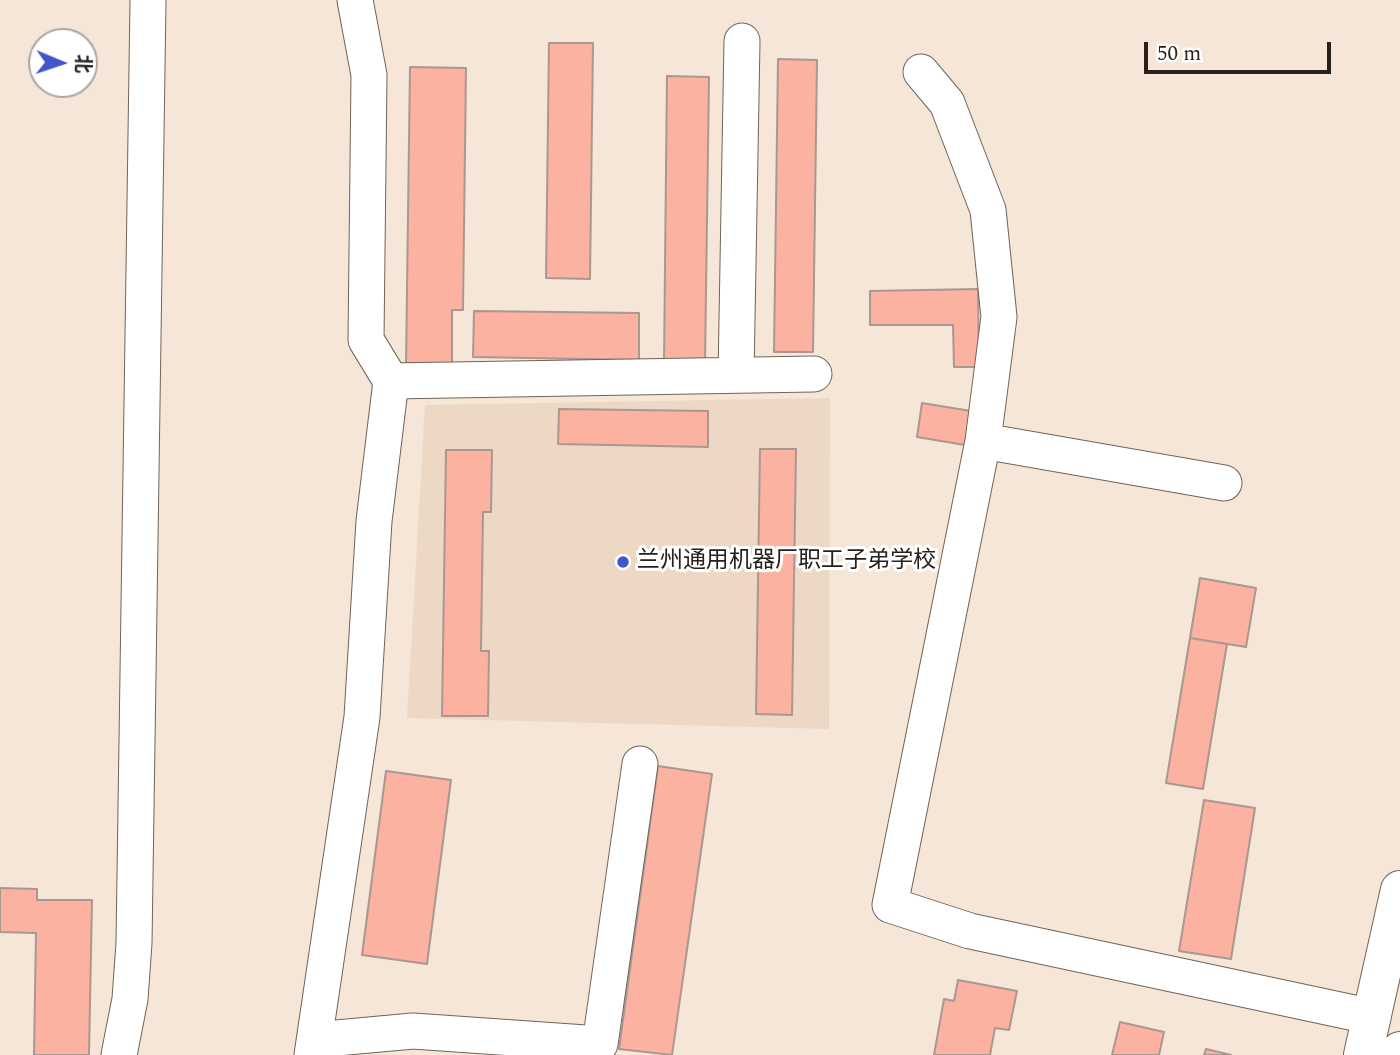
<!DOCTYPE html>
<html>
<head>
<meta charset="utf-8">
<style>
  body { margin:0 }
  #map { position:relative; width:1400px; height:1055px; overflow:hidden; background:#f5e6d8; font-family:Spectral,"Noto Sans SC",serif }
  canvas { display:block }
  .north { position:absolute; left:28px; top:28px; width:70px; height:70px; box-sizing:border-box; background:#fff; border:2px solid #a9a6a4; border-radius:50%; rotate:92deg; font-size:19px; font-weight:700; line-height:28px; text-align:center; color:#27211c }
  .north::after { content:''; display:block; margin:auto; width:24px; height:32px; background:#4256ca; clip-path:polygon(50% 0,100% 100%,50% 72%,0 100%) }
  .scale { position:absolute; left:1144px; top:42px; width:187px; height:32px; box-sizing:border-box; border:4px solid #27211c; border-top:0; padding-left:9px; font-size:21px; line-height:24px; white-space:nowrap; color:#27211c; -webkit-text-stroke:5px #fff; paint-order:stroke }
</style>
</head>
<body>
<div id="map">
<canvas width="1400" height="1055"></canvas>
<div class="north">北</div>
<div class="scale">50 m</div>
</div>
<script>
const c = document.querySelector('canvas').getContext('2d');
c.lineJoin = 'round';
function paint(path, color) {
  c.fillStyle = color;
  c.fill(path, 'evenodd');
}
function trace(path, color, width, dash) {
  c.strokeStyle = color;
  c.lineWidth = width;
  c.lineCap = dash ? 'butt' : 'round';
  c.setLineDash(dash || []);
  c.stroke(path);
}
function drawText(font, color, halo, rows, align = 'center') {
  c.font = font + ' Spectral,"Noto Sans SC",serif';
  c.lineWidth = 6;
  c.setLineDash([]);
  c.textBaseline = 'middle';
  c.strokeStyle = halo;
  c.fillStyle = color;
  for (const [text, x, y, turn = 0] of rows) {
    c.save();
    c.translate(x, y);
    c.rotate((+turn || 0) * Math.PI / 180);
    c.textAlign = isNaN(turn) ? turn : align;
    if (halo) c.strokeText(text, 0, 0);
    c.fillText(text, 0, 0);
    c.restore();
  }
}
paint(new Path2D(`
  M830,398L829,729L407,718L425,405Z`), '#edd8c5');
const building = new Path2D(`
  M549,43H593L590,279L546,278Z
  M778,59L817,60L813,352H774Z
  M410,67L466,68L463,310H452V364L406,363Z
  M667,76L709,77L705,364L664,363Z
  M978,289L979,367H954L953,325H870V291Z
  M474,311L639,313V360L473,357Z
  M922,403L977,412L971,446L917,437Z
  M559,409L708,411V447L558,444Z
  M760,449H796L792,715L756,714Z
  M446,450H492L491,512H483L481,651H489L488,716H442Z
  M1200,578L1256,588L1246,647L1190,638Z
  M1190,638L1227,644L1203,789L1166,783Z
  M658,766L712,774L672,1055L619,1049Z
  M386,771L451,780L427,964L362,955Z
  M1204,800L1255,808L1231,959L1179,951Z
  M0,888L37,889V900H92L89,1055H34L36,933L0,932Z
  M958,980L1017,991L1009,1030L995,1028L990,1055H934L944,999L954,1001Z
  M1120,1022L1164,1032L1159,1055H1112Z
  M1206,1049L1231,1055H1204Z`);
paint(building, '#fbb2a0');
trace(building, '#aa9792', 2);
const minor = new Path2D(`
  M355,0L369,75L366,340L391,381
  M921,72L947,103L988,210L999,317L983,441
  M736,375L742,41
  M1224,483L983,441L890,905L970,931L1373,1017
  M315,1040L413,1031L600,1044L640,764
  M119,1055L130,999L134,943L148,0
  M312,1055L362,717L374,521L391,381L814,374`);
const major = new Path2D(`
  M1363,1055L1400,890
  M1399,1055L1400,1051`);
trace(minor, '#716458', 37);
trace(major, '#716458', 40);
trace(minor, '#fff', 35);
trace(major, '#fff', 38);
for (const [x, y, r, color] of [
  [623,562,7,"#4256ca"]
]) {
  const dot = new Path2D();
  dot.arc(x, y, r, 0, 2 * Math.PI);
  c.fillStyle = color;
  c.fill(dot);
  trace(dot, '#fff', 2.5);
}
drawText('23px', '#27211c', '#fff', [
  ["兰州通用机器厂职工子弟学校",637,562]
], 'left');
</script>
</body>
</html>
